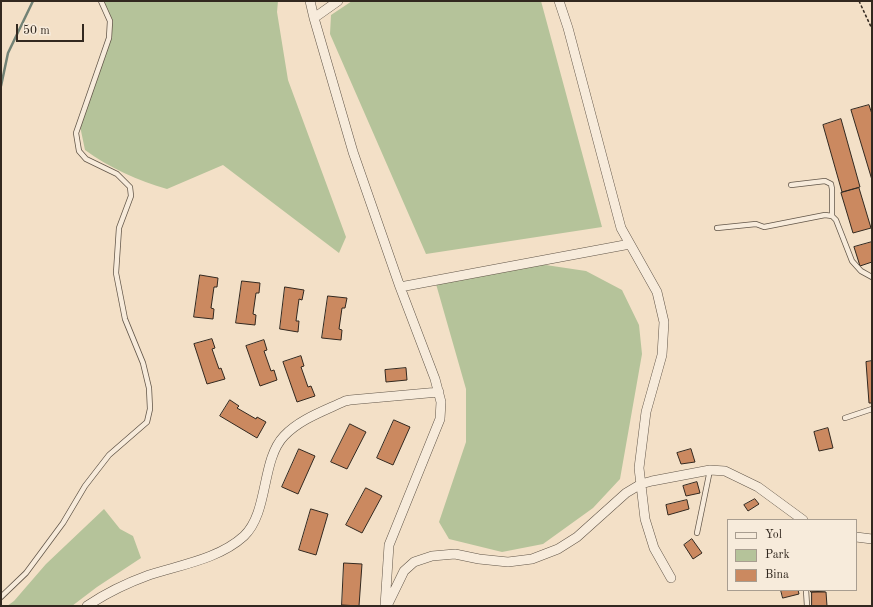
<!DOCTYPE html>
<html>
<head>
<meta charset="utf-8">
<style>
  body { margin:0 }
  #map { position:relative; width:873px; height:607px; overflow:hidden; background:#f3e0c7; font-family:"Old Standard TT",serif }
  canvas { display:block }
  .frame { position:absolute; inset:0; border:2px solid #32281f; pointer-events:none }
  .legend { position:absolute; left:727px; top:519px; width:130px; height:72px; box-sizing:border-box; background:#f7ebdb; border:1px solid #a89d90; margin:0; padding:5px 7px; list-style:none; font-size:12px; color:#32281f }
  .legend li { display:flex; align-items:center; gap:8px; height:20px }
  .legend b { width:20px; border:1px solid #a89d90 }
  .scale { position:absolute; left:16px; top:24px; width:68px; height:18px; box-sizing:border-box; border:2px solid #32281f; border-top:0; padding-left:5px; font-size:12px; line-height:14px; white-space:nowrap; color:#32281f; -webkit-text-stroke:3px #f7ebdb; paint-order:stroke }
</style>
</head>
<body>
<div id="map">
<canvas width="873" height="607"></canvas>
<div class="frame"></div>
<ul class="legend">
<li><b style="height:5px;background:#f7ebdb"></b>Yol</li>
<li><b style="height:11px;background:#b5c39a"></b>Park</li>
<li><b style="height:11px;background:#cb8960"></b>Bina</li>
</ul>
<div class="scale">50 m</div>
</div>
<script>
const c = document.querySelector('canvas').getContext('2d');
c.lineJoin = 'round';
function paint(path, color) {
  c.fillStyle = color;
  c.fill(path, 'evenodd');
}
function trace(path, color, width, dash) {
  c.strokeStyle = color;
  c.lineWidth = width;
  c.lineCap = dash ? 'butt' : 'round';
  c.setLineDash(dash || []);
  c.stroke(path);
}
paint(new Path2D(`
  M100,1H278L277,12L288,80L346,237L339,253L223,165L167,189C139,181 108,167 85,150L80,126L112,37V20Z
  M352,1H541L602,227L426,254L330,34L331,15Z
  M539,264L586,271L622,290L639,325L642,354L620,479L593,508L543,544L502,552L449,539L439,522L466,442V389L436,284Z
  M104,509L120,529L133,536L141,558L97,587L72,606H7L14,601L46,564Z`), '#b5c39a');
trace(new Path2D(`
  M1,86L8,53L33,1`), '#728275', 2.5);
const building = new Path2D(`
  M869,105L872,114V180L851,110Z
  M841,119L860,187L842,192L823,125Z
  M859,188L871,228L853,233L841,193Z
  M872,242V262L860,266L854,247Z
  M200,275L218,278L217,287H214L211,308L214,309L213,319L194,317Z
  M242,281L260,283L259,293H256L253,314L256,315L255,325L236,323Z
  M285,287L304,290L302,300L299,299L296,321H299L298,332L280,329Z
  M328,296L347,298L345,308H342L339,329L342,330L341,340L322,338Z
  M212,339L215,348L212,349L219,369L221,368L225,379L207,384L194,344Z
  M264,340L267,350L264,351L271,371L274,370L277,380L260,386L246,346Z
  M301,356L304,366L301,367L308,387L311,386L315,396L297,402L283,362Z
  M872,361V403H869L866,362Z
  M406,368L407,380L386,382L385,370Z
  M230,400L239,406L237,408L256,419L257,417L266,422L257,438L220,416Z
  M394,420L410,427L393,465L377,458Z
  M350,424L366,432L347,469L331,462Z
  M828,428L833,448L819,451L814,432Z
  M299,449L315,456L298,494L282,487Z
  M691,449L695,462L681,464L677,453Z
  M697,482L700,493L686,496L683,486Z
  M366,488L382,496L362,533L346,525Z
  M755,499L759,504L748,511L744,505Z
  M687,500L689,509L668,515L666,505Z
  M311,509L328,514L316,555L299,550Z
  M692,539L702,553L693,559L684,545Z
  M344,563L362,564L359,606L342,605Z
  M781,590H798L799,594L783,598Z
  M811,590H825V591L811,592Z
  M812,592H826L827,606H812Z`);
paint(building, '#cb8960');
trace(building, '#32281f', 1);
const lane = new Path2D(`
  M791,185L825,181L831,184L832,189V216
  M717,228L756,224L764,227L825,215L832,216L836,220L852,261L861,271L872,277
  M845,418L872,409
  M697,533L710,470
  M806,590L807,606
  M1,597L26,573L63,523L85,486L109,455L147,422L150,409L149,388L143,363L125,319L116,273L119,228L131,196L130,187L117,174L86,159L79,151L76,133L109,38L110,21L101,1`);
const street = new Path2D(`
  M310,1L314,18
  M338,1L314,18L353,152L400,287L435,379L441,402L440,419L389,545L385,606
  M559,1L568,28L621,228L657,292L664,322L662,355L646,412L639,468L645,519L654,548L671,578
  M400,287L630,244
  M856,537L872,539
  M87,606C106,593 127,583 149,575C180,565 219,559 244,536C269,512 261,460 284,436C300,419 324,411 345,401L350,400L439,392
  M387,606L404,571L414,562L432,556L455,554L479,559L508,562L532,559L558,549L577,537L626,493L641,484L652,481L710,470L725,471L758,487L803,520`);
trace(lane, '#625649', 6);
trace(street, '#625649', 10);
trace(new Path2D(`
  M859,1L872,29`), '#32281f', 1.5, [3, 2]);
trace(lane, '#f7ebdb', 4.5);
trace(street, '#f7ebdb', 9);
</script>
</body>
</html>
